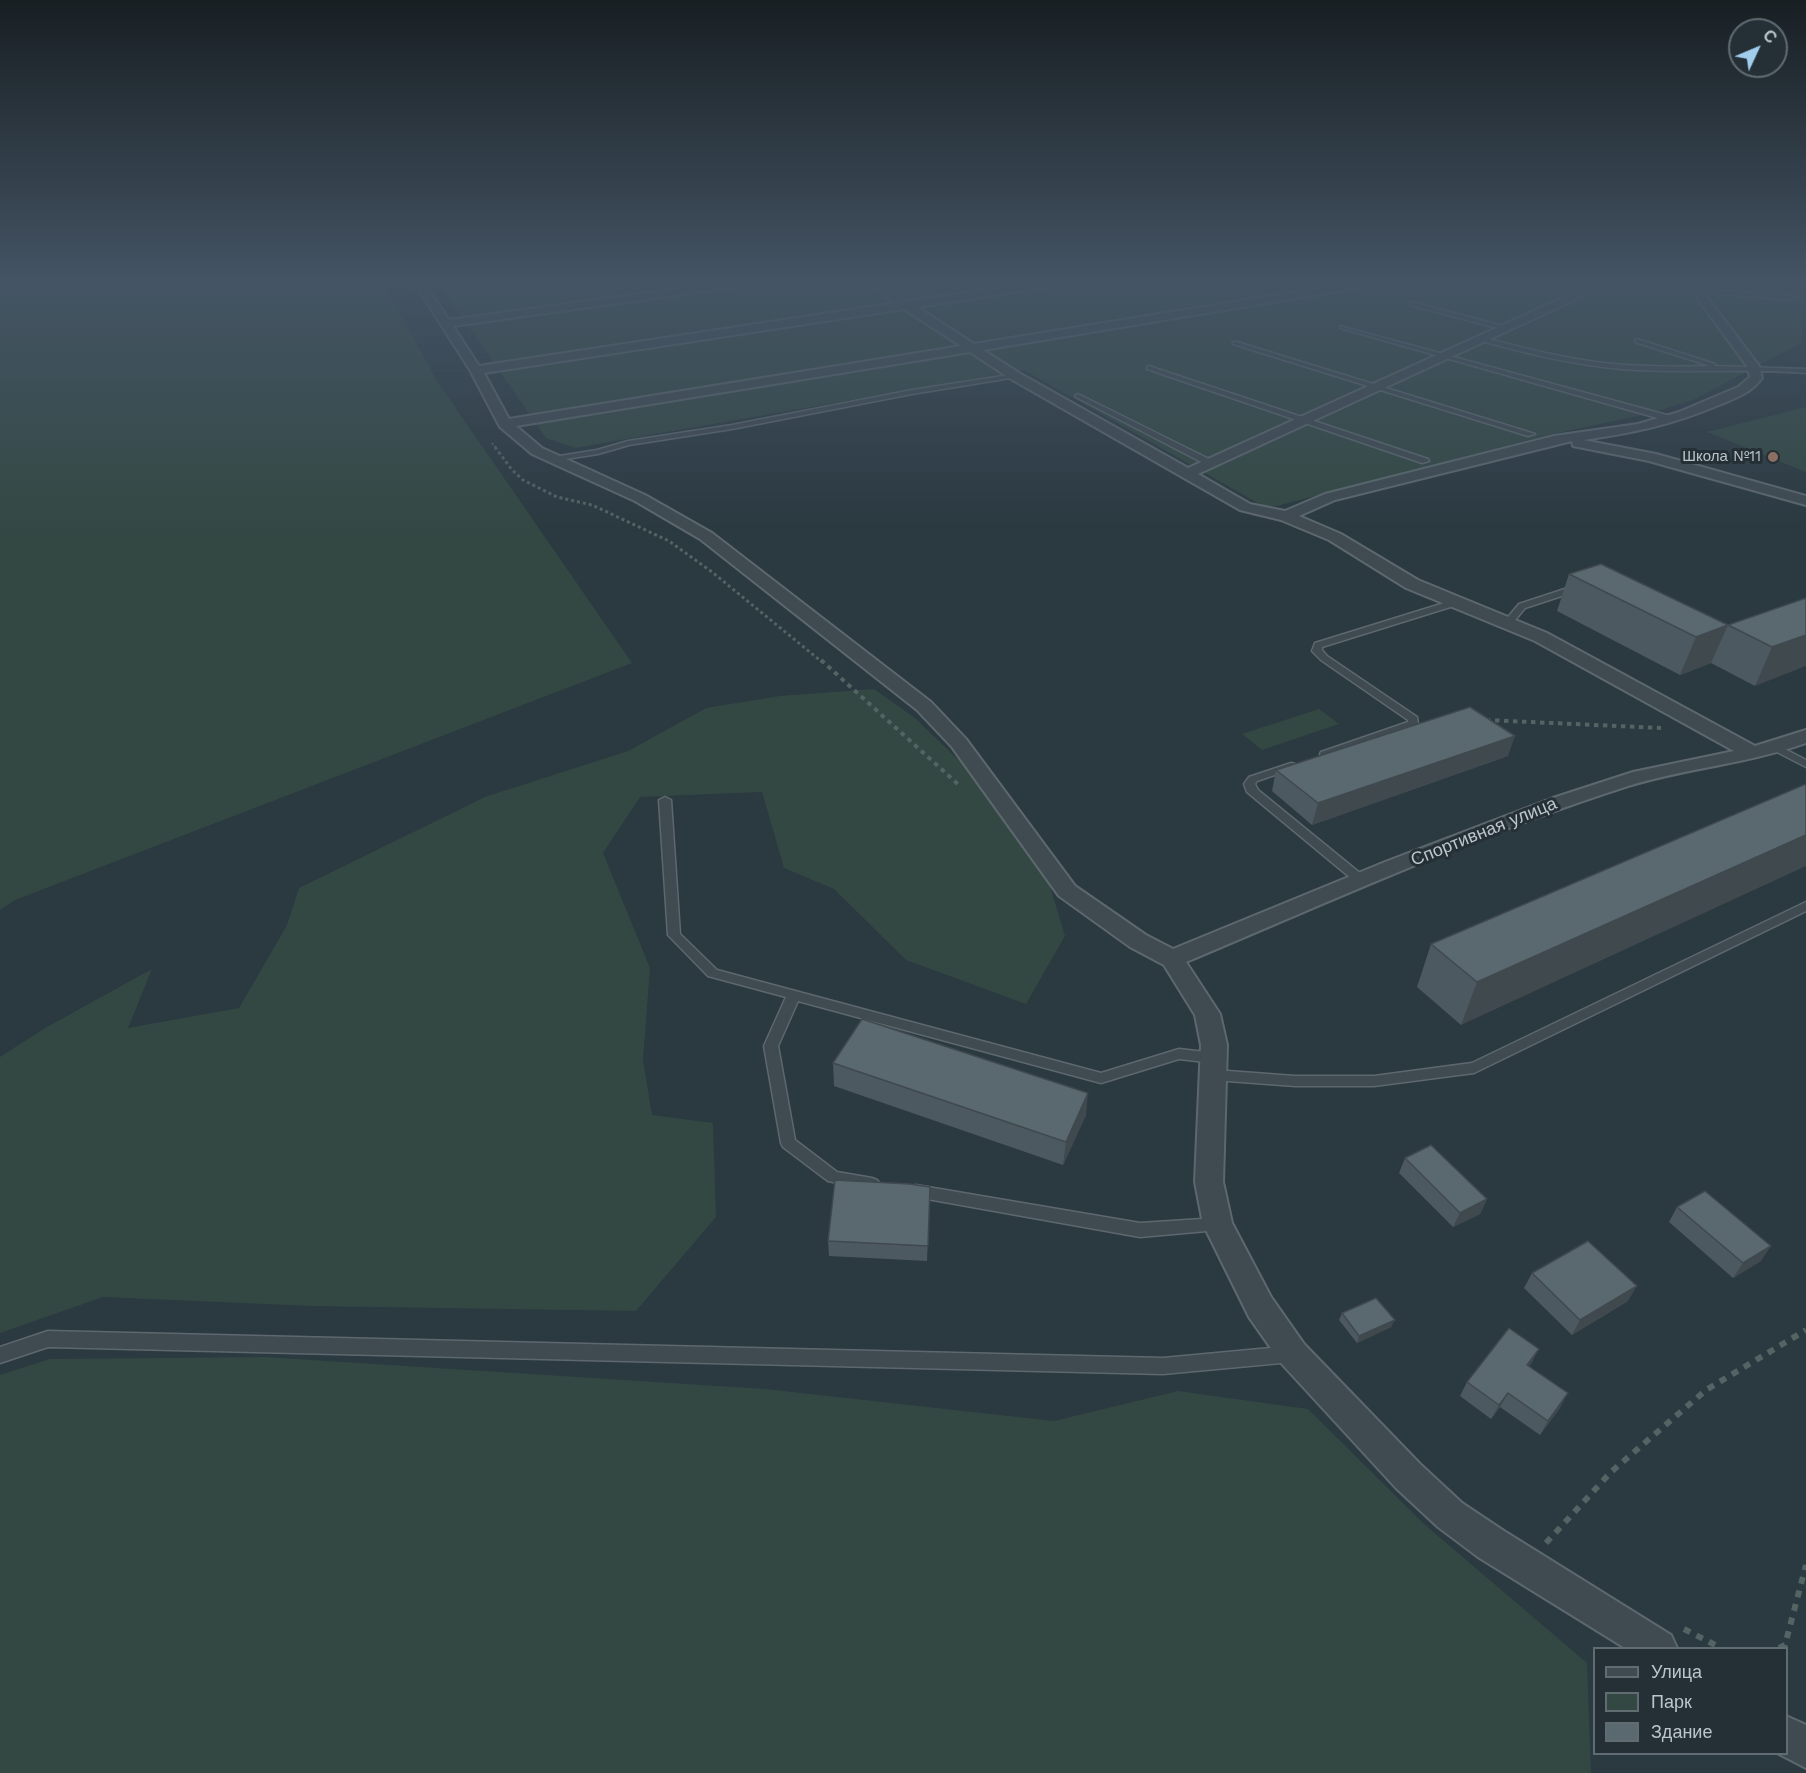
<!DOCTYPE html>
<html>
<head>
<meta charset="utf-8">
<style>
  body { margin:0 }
  #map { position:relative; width:1806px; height:1773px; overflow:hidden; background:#2b3940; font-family:"Work Sans",sans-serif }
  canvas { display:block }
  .legend { position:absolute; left:1593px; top:1647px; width:195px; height:108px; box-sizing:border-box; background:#242f36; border:2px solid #616b72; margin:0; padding:8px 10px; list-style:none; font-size:18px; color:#bcc5cb }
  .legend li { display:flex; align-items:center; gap:12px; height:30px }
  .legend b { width:30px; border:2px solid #616b72 }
  .north { position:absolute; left:1728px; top:18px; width:60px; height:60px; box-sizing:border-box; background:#242f36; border:2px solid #616b72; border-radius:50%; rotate:46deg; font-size:16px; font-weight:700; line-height:24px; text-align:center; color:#bcc5cb }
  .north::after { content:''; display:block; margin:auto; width:21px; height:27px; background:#a0ceec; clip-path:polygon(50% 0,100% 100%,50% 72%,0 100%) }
</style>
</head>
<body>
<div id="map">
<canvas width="1806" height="1773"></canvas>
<ul class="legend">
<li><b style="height:8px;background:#3f4a51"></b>Улица</li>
<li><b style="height:16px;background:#334843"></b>Парк</li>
<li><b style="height:16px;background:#5a6870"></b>Здание</li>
</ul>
<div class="north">С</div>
</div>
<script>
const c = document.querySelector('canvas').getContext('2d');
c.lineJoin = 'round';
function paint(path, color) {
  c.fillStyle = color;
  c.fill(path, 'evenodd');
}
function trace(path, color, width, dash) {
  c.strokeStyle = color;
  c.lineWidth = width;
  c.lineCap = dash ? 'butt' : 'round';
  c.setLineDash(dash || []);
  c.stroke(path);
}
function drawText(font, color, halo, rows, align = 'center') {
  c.font = font + ' "Work Sans",sans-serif';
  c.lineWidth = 6;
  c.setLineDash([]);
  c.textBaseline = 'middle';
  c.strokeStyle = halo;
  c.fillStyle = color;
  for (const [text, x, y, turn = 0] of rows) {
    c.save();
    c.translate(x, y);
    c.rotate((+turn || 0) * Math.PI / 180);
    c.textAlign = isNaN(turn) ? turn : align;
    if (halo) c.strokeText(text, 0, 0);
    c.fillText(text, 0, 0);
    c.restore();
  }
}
paint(new Path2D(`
  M0,284H384L437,381L632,663L15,900L0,910Z
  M439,284H1806L1801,343L1693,400L1652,413L1543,436L1277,506H1263L1024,370L575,448L546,438Z
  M1806,407V472L1707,432Z
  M874,689L915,718L971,772L1040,853L1065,936L1026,1004L906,960L834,889L784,868L762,792L640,797L603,853L650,968L643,1060L652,1115L713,1123L716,1217L636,1311L311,1306L103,1297L0,1333V1057L45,1028L152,969L128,1028L239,1008L287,925L299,888L485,797L628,751L706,708L780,696Z
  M1319,709L1339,724L1262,750L1242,734Z
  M265,1357L765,1389L1054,1421L1178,1391L1308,1409L1424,1524L1587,1663L1591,1773H0V1375L50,1359Z`), '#334843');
const service = new Path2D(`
  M1697,289L1792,296L1795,298L1792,300L1695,292Z
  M1411,302L1507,327L1508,328L1505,330L1409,305Z
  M1340,326L1674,417L1675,419L1668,421L1340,328Z
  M1480,337C1521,347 1561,358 1603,363C1639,367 1674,367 1710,366L1635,342V340L1637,339L1715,364V366L1806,369V373C1745,368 1683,374 1622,369C1573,365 1525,353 1478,340V338Z
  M1233,342H1237L1535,434L1528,436L1233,344Z
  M1149,366L1428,459L1429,461L1422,463L1147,369V367Z
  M1015,374L1017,375V377L912,394L732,429L629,445L598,454L553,461L549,459L553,457L597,450L628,441L732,425L912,390Z
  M1078,394L1213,461L1214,463L1207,465L1076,397L1075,396Z
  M1577,585L1581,588L1580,590L1525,608L1511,625H1505L1503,623L1519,604Z
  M1457,599L1462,602L1460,604L1322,647V650L1327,656L1417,717L1418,724L1417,726L1329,756H1321L1320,754L1321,752L1408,722V720L1321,660L1312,651L1315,643Z
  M1777,745L1806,760V767L1773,750L1772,748L1773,746Z
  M1291,763L1295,764L1296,766L1295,768L1257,781L1255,784L1258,790L1366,878L1368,881L1366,884H1358L1247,792L1244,784L1249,777Z
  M665,797L671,800L680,934L717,970L1101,1073L1179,1049L1214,1053L1219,1054L1221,1058L1219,1062L1214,1063L1179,1059L1101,1083L798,1001L778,1046L795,1140L837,1172L872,1178L877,1180L880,1184L877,1188L872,1190L828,1181L783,1147L781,1143L764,1046L786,997L708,976L668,935L659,800Z
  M1806,902V911L1474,1073L1374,1086H1295L1214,1080L1209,1079L1207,1075L1209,1071L1214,1070L1295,1076H1374L1472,1063Z
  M916,1185L1140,1223L1218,1218L1223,1219L1226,1224L1223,1229L1218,1230L1140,1237L916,1197L911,1195L908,1191L911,1187Z
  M48,1331L1163,1358L1292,1346L1298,1349L1300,1354L1298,1359L1292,1362L1163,1374L48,1347L0,1363V1347Z`);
const minor = new Path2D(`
  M415,284H425L449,320L713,284H739L734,287L453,326L479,366L896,303L869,284H881L908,301L1027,284H1051L1046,287L917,307L974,344L1345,284H1368L1363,287L983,350L1019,373L1188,468L1560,299L1588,284H1600L1568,303L1198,474L1250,504L1285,511L1325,494L1554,436L1638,424L1679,412L1738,387L1750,377L1747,366L1687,284H1697L1759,366L1762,378C1751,393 1736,398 1719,405C1672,425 1633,433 1583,440L1656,454L1806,496V505L1649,461L1573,446L1572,441L1335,500L1299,516L1341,534L1418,580L1547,633L1755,746L1806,730V743C1747,764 1685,768 1625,787C1476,835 1331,901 1186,962L1220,1014L1227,1045L1223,1182L1232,1223L1271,1297L1304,1344L1420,1464L1462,1503L1504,1531L1671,1635L1677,1648H1625L1478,1557L1438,1527L1396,1488L1282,1364L1249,1317L1203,1224L1195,1182L1201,1045L1195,1015L1164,965L1130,947L1059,896L952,747L917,710L700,539L635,501L532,454L500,427L470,370ZM904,309L961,346L509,419L484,373ZM970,352L1011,379L1240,510L1281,520L1329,540L1406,588L1535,641L1734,751L1633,772L1553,798L1385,862L1173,949L1146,935L1075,886L966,739L931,702L712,533L645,495L542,448L516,426Z
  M1786,1716L1806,1725V1768L1779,1754H1786Z`);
trace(service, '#5d686e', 3);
trace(minor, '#5d686e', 4);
trace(new Path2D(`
  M282,288L302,284
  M492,443L496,448`), '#526463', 2, [2, 2]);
trace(new Path2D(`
  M495,447L512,470L523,480L557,497L592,505L669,541L712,572L822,662`), '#526463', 3, [3, 3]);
trace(new Path2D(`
  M821,660L960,786
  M1486,720L1661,728`), '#526463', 4, [4.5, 4.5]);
trace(new Path2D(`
  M1546,1543L1611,1472L1706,1390L1806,1330
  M1684,1629L1721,1648
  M1779,1648L1785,1645L1806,1565`), '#526463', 6, [7, 7]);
paint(service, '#3f4a51');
paint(minor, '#3f4a51');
paint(new Path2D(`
  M1569,574L1728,625L1806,598L1755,686L1711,663L1680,675L1557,611Z
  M1508,756L1312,825L1272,791L1276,770Z
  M1806,784L1461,1025L1417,987L1431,944Z
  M833,1063L1086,1115L1063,1165L834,1086Z
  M1405,1158L1487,1199L1480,1214L1453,1227L1399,1173Z
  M930,1187L927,1261L829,1256L828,1241Z
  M1677,1207L1761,1261L1733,1278L1669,1222Z
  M1532,1273L1628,1301L1572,1335L1524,1288Z
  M1342,1313L1391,1327L1357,1343L1339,1320Z
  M1539,1349L1529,1366L1560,1408L1540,1435L1500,1407L1491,1419L1460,1396L1467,1382Z`), '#4d5960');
paint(new Path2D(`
  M1728,625L1711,663L1680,675L1696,637Z
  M1806,635V666L1755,686L1772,647Z
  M1515,736L1508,756L1312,825L1318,803Z
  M1806,835V866L1461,1025L1477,982Z
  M1088,1093L1086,1115L1063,1165L1066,1142Z
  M1487,1199L1480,1214L1453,1227L1460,1213Z
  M1771,1246L1761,1261L1733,1278L1743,1263Z
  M1637,1286L1628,1301L1572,1335L1580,1320Z
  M1395,1320L1391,1327L1357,1343L1359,1336Z
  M1539,1349L1531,1364L1519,1379L1527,1365Z
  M1508,1393L1500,1407L1491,1419L1499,1405Z
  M1568,1393L1560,1408L1540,1435L1548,1421Z`), '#3f494e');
const building = new Path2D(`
  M1601,564L1728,625L1696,637L1569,574Z
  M1806,598V635L1772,647L1728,625Z
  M1470,707L1515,736L1318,803L1276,770Z
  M1806,784V835L1477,982L1431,944Z
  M862,1019L1088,1093L1066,1142L833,1063Z
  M1431,1145L1487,1199L1460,1213L1405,1158Z
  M835,1180L910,1184L930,1187L928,1246L828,1241Z
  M1705,1191L1771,1246L1743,1263L1677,1207Z
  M1588,1241L1637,1286L1580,1320L1532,1273Z
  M1376,1298L1395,1320L1359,1336L1342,1313Z
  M1509,1328L1539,1349L1527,1365L1568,1393L1548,1421L1508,1393L1499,1405L1467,1382Z`);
paint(building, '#5a6870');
trace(building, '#3f494e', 1.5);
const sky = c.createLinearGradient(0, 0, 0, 532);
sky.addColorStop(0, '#181f23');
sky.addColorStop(0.53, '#445464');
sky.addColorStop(1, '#44546400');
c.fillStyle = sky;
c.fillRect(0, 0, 1806, 532);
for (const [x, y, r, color] of [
  [1773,457,6,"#8d6e63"]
]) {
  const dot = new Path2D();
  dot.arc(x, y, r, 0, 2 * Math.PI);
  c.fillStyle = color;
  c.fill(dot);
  trace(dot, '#242f36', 2);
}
drawText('15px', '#bcc5cb', '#242f36', [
  ["Школа №11",1761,457]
], 'right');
drawText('18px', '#bcc5cb', '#242f36', [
  ["Спортивная улица",1484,832,-22]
]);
</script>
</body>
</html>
